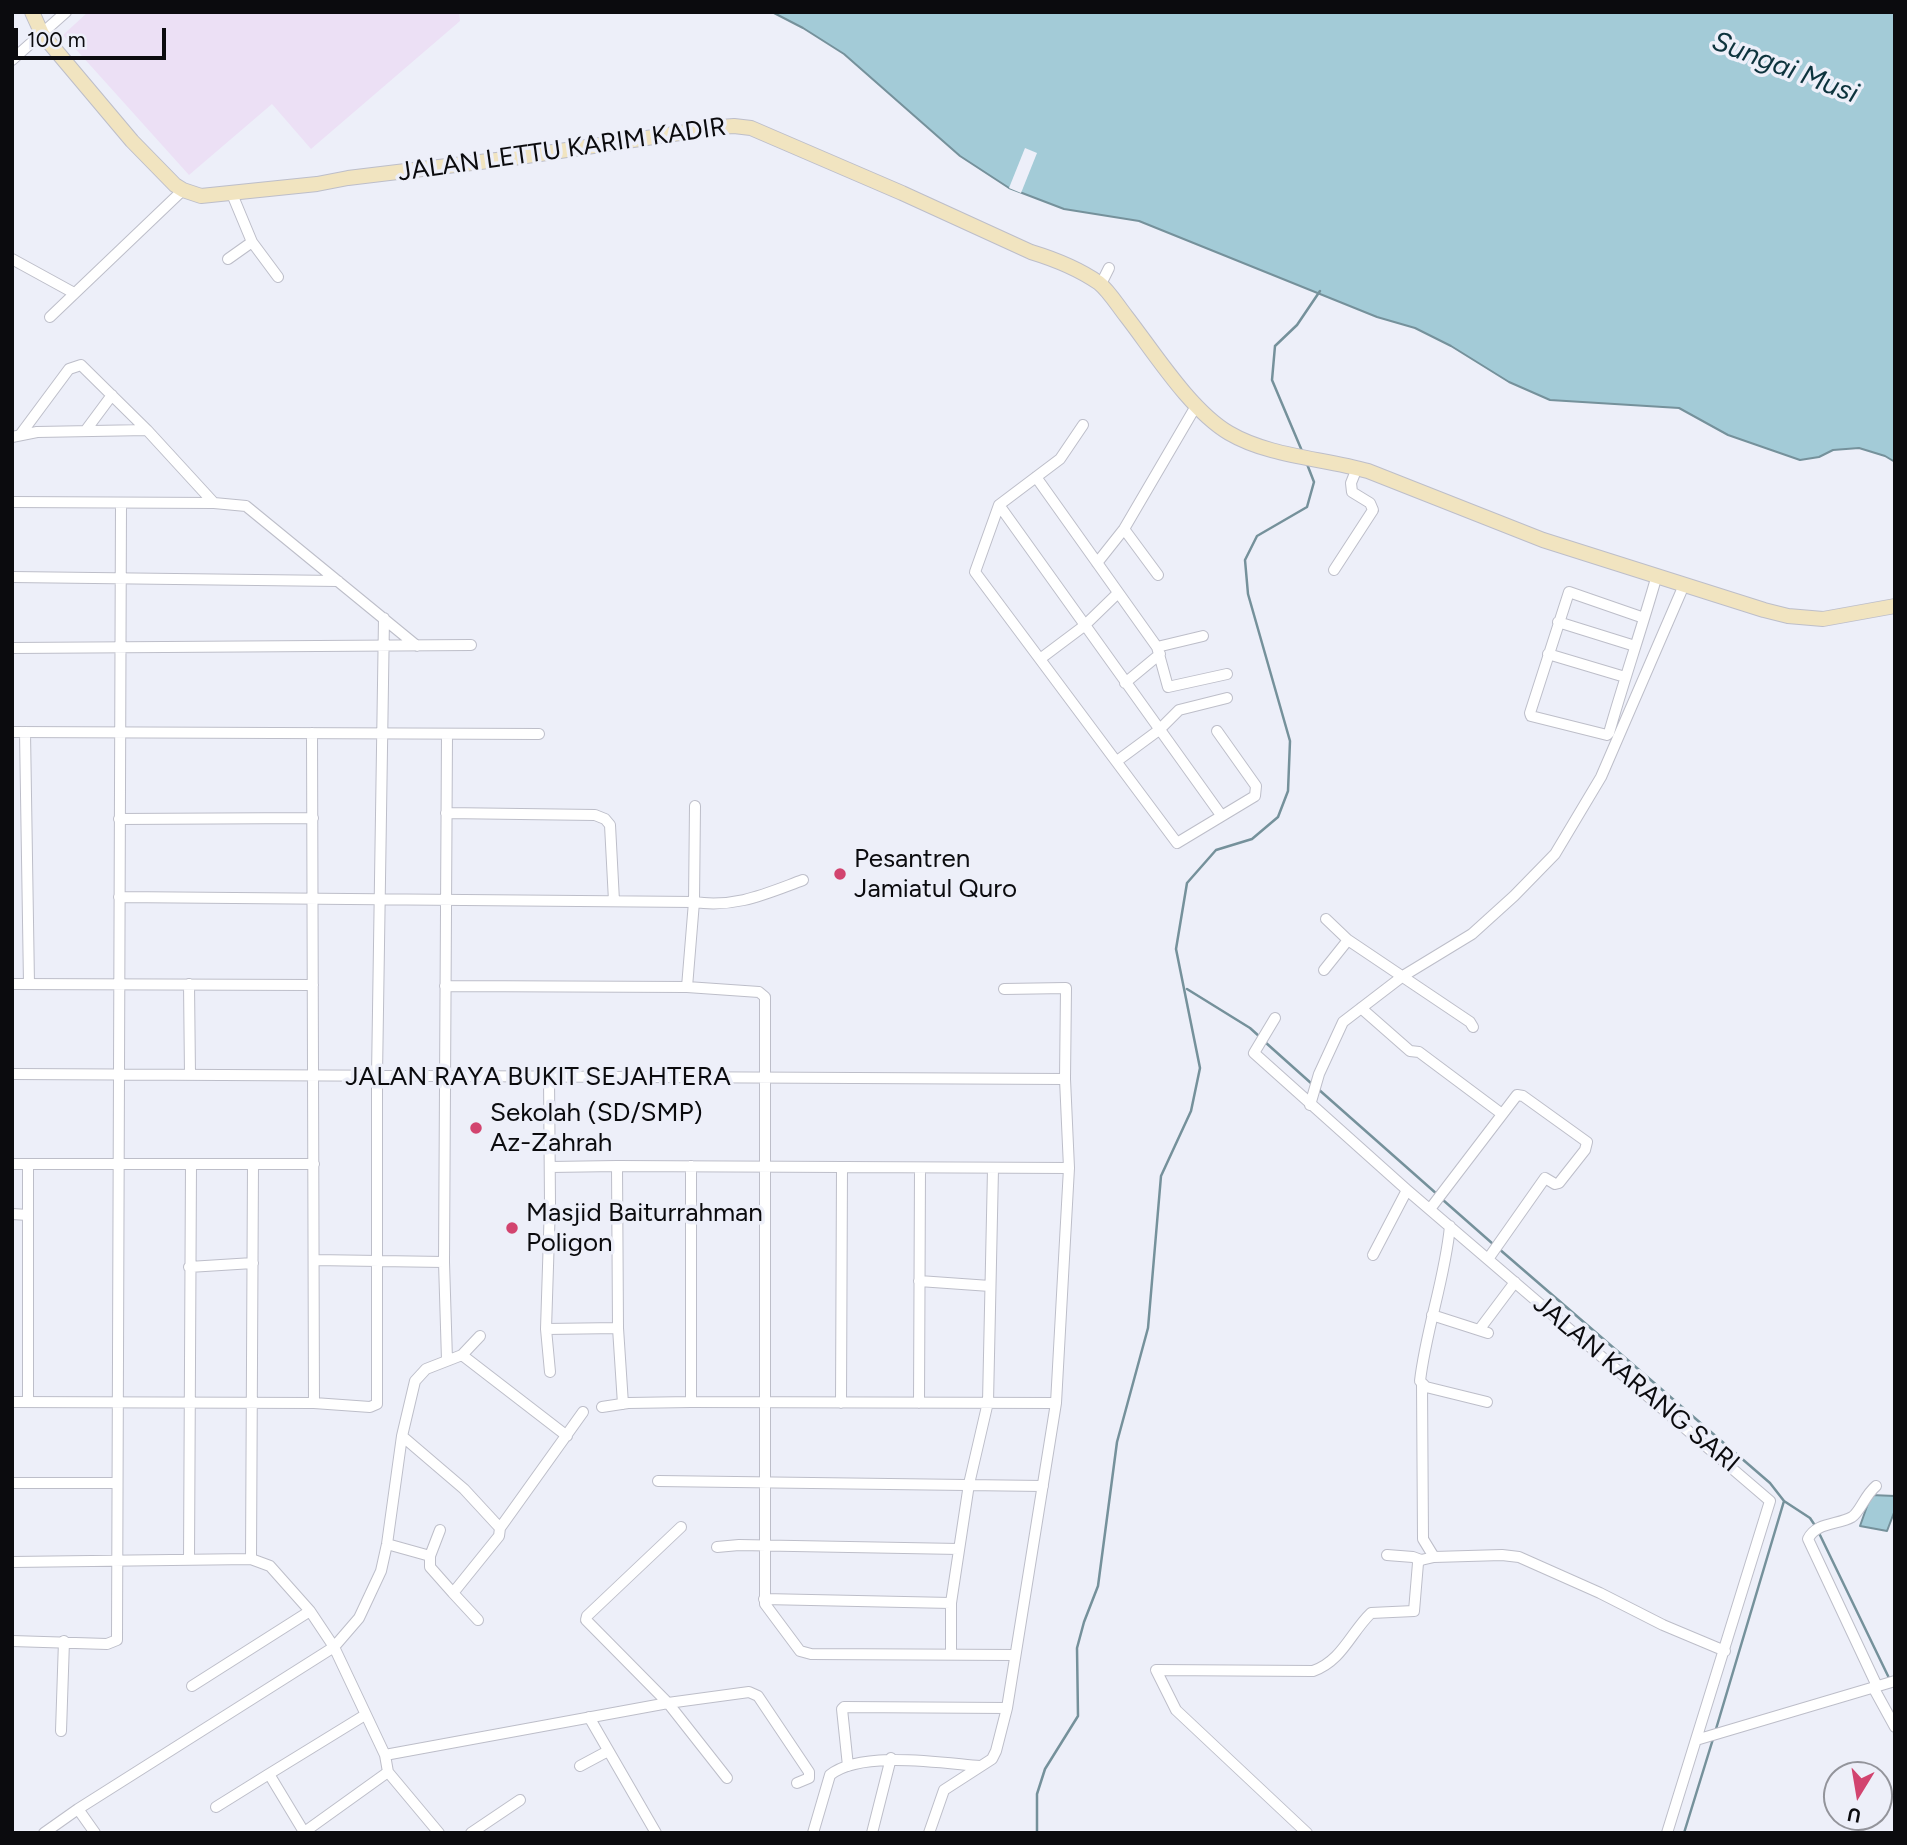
<!DOCTYPE html>
<html>
<head>
<meta charset="utf-8">
<style>
  body { margin:0 }
  #map { position:relative; width:1907px; height:1845px; overflow:hidden; background:#edeff9; font-family:Figtree,sans-serif }
  canvas { display:block }
  .frame { position:absolute; inset:0; border:14px solid #0b0b0e; pointer-events:none }
  .north { position:absolute; left:1823px; top:1761px; width:70px; height:70px; box-sizing:border-box; background:#edeff9; border:2px solid #93949b; border-radius:50%; rotate:191deg; font-size:19px; font-weight:700; line-height:28px; text-align:center; color:#0b0b0e }
  .north::after { content:''; display:block; margin:auto; width:24px; height:32px; background:#d2446f; clip-path:polygon(50% 0,100% 100%,50% 72%,0 100%) }
  .scale { position:absolute; left:14px; top:28px; width:152px; height:32px; box-sizing:border-box; border:4px solid #0b0b0e; border-top:0; padding-left:9px; font-size:21px; line-height:24px; white-space:nowrap; color:#0b0b0e; -webkit-text-stroke:5px #edeff9; paint-order:stroke }
</style>
</head>
<body>
<div id="map">
<canvas width="1907" height="1845"></canvas>
<div class="frame"></div>
<div class="north">U</div>
<div class="scale">100 m</div>
</div>
<script>
const c = document.querySelector('canvas').getContext('2d');
c.lineJoin = 'round';
function paint(path, color) {
  c.fillStyle = color;
  c.fill(path, 'evenodd');
}
function trace(path, color, width, dash) {
  c.strokeStyle = color;
  c.lineWidth = width;
  c.lineCap = dash ? 'butt' : 'round';
  c.setLineDash(dash || []);
  c.stroke(path);
}
function drawText(font, color, halo, rows, align = 'center') {
  c.font = font + ' Figtree,sans-serif';
  c.lineWidth = 7;
  c.setLineDash([]);
  c.textBaseline = 'middle';
  c.strokeStyle = halo;
  c.fillStyle = color;
  for (const [text, x, y, turn = 0] of rows) {
    c.save();
    c.translate(x, y);
    c.rotate((+turn || 0) * Math.PI / 180);
    c.textAlign = isNaN(turn) ? turn : align;
    if (halo) c.strokeText(text, 0, 0);
    c.fillText(text, 0, 0);
    c.restore();
  }
}
paint(new Path2D(`
  M88,12H459L460,21L311,149L272,104L189,175L63,35Z`), '#ece0f5');
const water = new Path2D(`
  M772,12H1895V462L1885,456L1859,448L1833,450L1819,457L1800,460L1728,435L1679,408L1550,400L1509,382L1451,346L1415,328L1377,317L1139,221L1064,209L1009,188L960,156L844,54L803,28Z
  M1871,1495L1895,1496V1510L1887,1531L1860,1526Z`);
paint(water, '#a3cbd7');
trace(water, '#75919b', 2);
paint(new Path2D(`
  M1025,148L1037,153L1021,193L1009,188Z`), '#edeff9');
trace(new Path2D(`
  M1302,451L1272,380L1275,346L1297,325L1320,291
  M1187,989L1250,1028L1260,1037
  M1265,1042L1312,1084
  M1317,1088L1438,1195
  M1443,1200L1493,1244
  M1498,1248L1770,1483L1784,1501L1810,1518L1816,1527
  M1819,1533L1889,1678
  M1716,1729L1784,1501
  M1037,1833V1794L1045,1769L1078,1716L1077,1648L1084,1622L1098,1586L1117,1442L1148,1328L1161,1176L1191,1111L1200,1068L1176,949L1187,883L1216,850L1252,839L1278,817L1288,791L1290,741L1248,594L1245,560L1257,536L1307,507L1314,482L1307,464
  M1684,1833L1713,1739`), '#75919b', 2.5);
const street = new Path2D(`
  M12,60L66,12
  M232,194L252,242L278,277
  M12,259L74,293
  M228,259L252,242
  M1101,284L1109,268
  M50,317L183,190
  M1083,425L1060,459L999,505L975,572L1177,843L1255,796L1256,786L1217,731
  M86,430L112,395
  M20,435L69,369L81,365L147,430L214,503
  M12,437L37,432L147,430
  M1036,477L1157,647L1168,687L1227,674
  M12,502L214,503L246,506L417,646
  M999,505L1221,815
  M1124,529L1158,575
  M1097,563L1124,529L1196,406
  M1334,570L1373,510L1370,503L1352,492L1351,483L1357,468
  M12,577L338,581
  M1644,618L1569,592L1530,713L1531,716L1607,735L1609,733C1624,680 1642,628 1657,575
  M1558,622L1635,646
  M1157,647L1203,636
  M12,648L471,645
  M1548,654L1625,677
  M1040,659L1084,626L1118,593
  M1125,683L1160,654
  M12,732L539,734
  M25,732L29,984
  M312,733L314,1403
  M447,734L444,1262L447,1360
  M1117,761L1159,730L1179,710L1227,698
  M446,813L595,815L605,819L610,825L614,901
  M119,819L313,818
  M119,897L694,902C736,908 765,894 803,880
  M1326,919L1348,940L1470,1022L1473,1027
  M1324,970L1348,940
  M12,984L313,985
  M189,984L190,1075
  M445,986L687,987L759,992L765,997V1604L800,1651L811,1654L1015,1655
  M687,987L694,902L695,806
  M1361,1008L1410,1051L1419,1052L1502,1114
  M1275,1018L1254,1053L1407,1190L1770,1501L1667,1833
  M12,1074L1065,1079
  M549,1077L550,1204L546,1329L550,1372
  M1310,1105L1319,1074L1343,1022L1403,976L1472,934L1514,896L1555,854L1601,777L1684,585
  M12,1164H314
  M617,1166L618,1328L623,1404
  M691,1166V1402
  M550,1167L617,1166L1069,1168
  M1430,1209L1517,1095L1523,1096L1587,1142L1585,1150L1559,1183L1555,1184L1545,1178L1488,1259
  M12,1214L28,1215
  M1450,1226C1445,1279 1426,1329 1420,1381L1426,1387L1487,1402
  M1373,1255L1407,1190
  M314,1260L444,1262
  M189,1267L253,1263
  M919,1281L990,1286
  M1432,1315L1488,1333
  M546,1329L618,1328
  M1479,1330L1515,1282
  M462,1355L567,1436
  M1422,1384L1423,1539L1434,1557
  M12,1402L314,1403L370,1407L377,1404V1076L384,618
  M28,1402V1164
  M841,1403L842,1167
  M919,1403L920,1168
  M602,1407L628,1403L691,1402L1056,1403
  M402,1436L464,1489L500,1528
  M658,1481L1043,1486
  M12,1483H117
  M1876,1486C1865,1495 1860,1512 1852,1517C1838,1525 1816,1522 1808,1539L1877,1686
  M681,1527L587,1616L586,1620L668,1703L727,1778
  M440,1530L430,1556V1567L453,1593
  M387,1544L430,1556
  M717,1547L739,1545L959,1549
  M1387,1555L1413,1557L1421,1560
  M251,1559L253,1164
  M189,1560L191,1164
  M12,1562L251,1559L270,1566L310,1611L334,1647L385,1755L388,1772L439,1833
  M764,1599L951,1603
  M478,1620L453,1593L499,1536L500,1528L583,1412
  M12,1641L107,1644L117,1640L121,503
  M951,1654V1603L969,1484L988,1402L993,1169
  M192,1686L310,1611
  M1873,1687L1895,1727
  M589,1717L656,1833
  M61,1731L64,1641
  M1696,1740L1895,1681
  M385,1755L668,1703L749,1692L758,1696L809,1772V1778L797,1783
  M580,1766L608,1751
  M848,1766L842,1709L844,1707L1007,1708
  M216,1807L269,1774
  M304,1832L269,1774L365,1715
  M44,1833L78,1809
  M95,1833L78,1809L334,1647L359,1618L381,1571L387,1544L402,1436L415,1381L426,1369L462,1355L480,1336
  M303,1833L388,1772
  M471,1833L520,1800
  M813,1833L830,1775C861,1750 942,1763 980,1766
  M872,1833L891,1758
  M929,1833L944,1790L992,1759L996,1751L1007,1708L1056,1403L1069,1168L1065,1079L1066,988L1004,989
  M1307,1833L1176,1710L1156,1670L1313,1671C1342,1661 1351,1632 1371,1613L1414,1611L1418,1563L1421,1560L1434,1557L1502,1555L1519,1557L1600,1593L1663,1625L1725,1651`);
const secondary = new Path2D(`
  M32,12L42,34L132,141L175,185L183,190L201,196L317,184L348,178L513,158L720,127L734,126L751,128L902,193L1031,252C1054,259 1079,269 1099,283C1109,291 1118,306 1126,316C1154,352 1190,410 1229,433C1270,457 1323,458 1368,471L1543,540L1764,610L1788,616L1823,619L1895,606`);
trace(street, '#bdbec9', 12);
trace(secondary, '#bdbec9', 16);
trace(street, '#fff', 10);
trace(secondary, '#f1e4c0', 14);
for (const [x, y, r, color] of [
  [840,874,7,"#d2446f"],
  [476,1128,7,"#d2446f"],
  [512,1228,7,"#d2446f"]
]) {
  const dot = new Path2D();
  dot.arc(x, y, r, 0, 2 * Math.PI);
  c.fillStyle = color;
  c.fill(dot);
  trace(dot, '#edeff9', 2.5);
}
drawText('26px', '#0b0b0e', '#edeff9', [
  ["JALAN LETTU KARIM KADIR",562,150,-8],
  ["JALAN RAYA BUKIT SEJAHTERA",538,1077],
  ["JALAN KARANG SARI",1636,1384,40]
]);
drawText('26px', '#0b0b0e', '#edeff9', [
  ["Pesantren",854,859],
  ["Jamiatul Quro",854,889],
  ["Sekolah (SD/SMP)",490,1113],
  ["Az-Zahrah",490,1143],
  ["Masjid Baiturrahman",526,1213],
  ["Poligon",526,1243]
], 'left');
drawText('italic 28px', '#0d333d', '#edeff9', [
  ["Sungai Musi",1785,68,21]
]);
</script>
</body>
</html>
